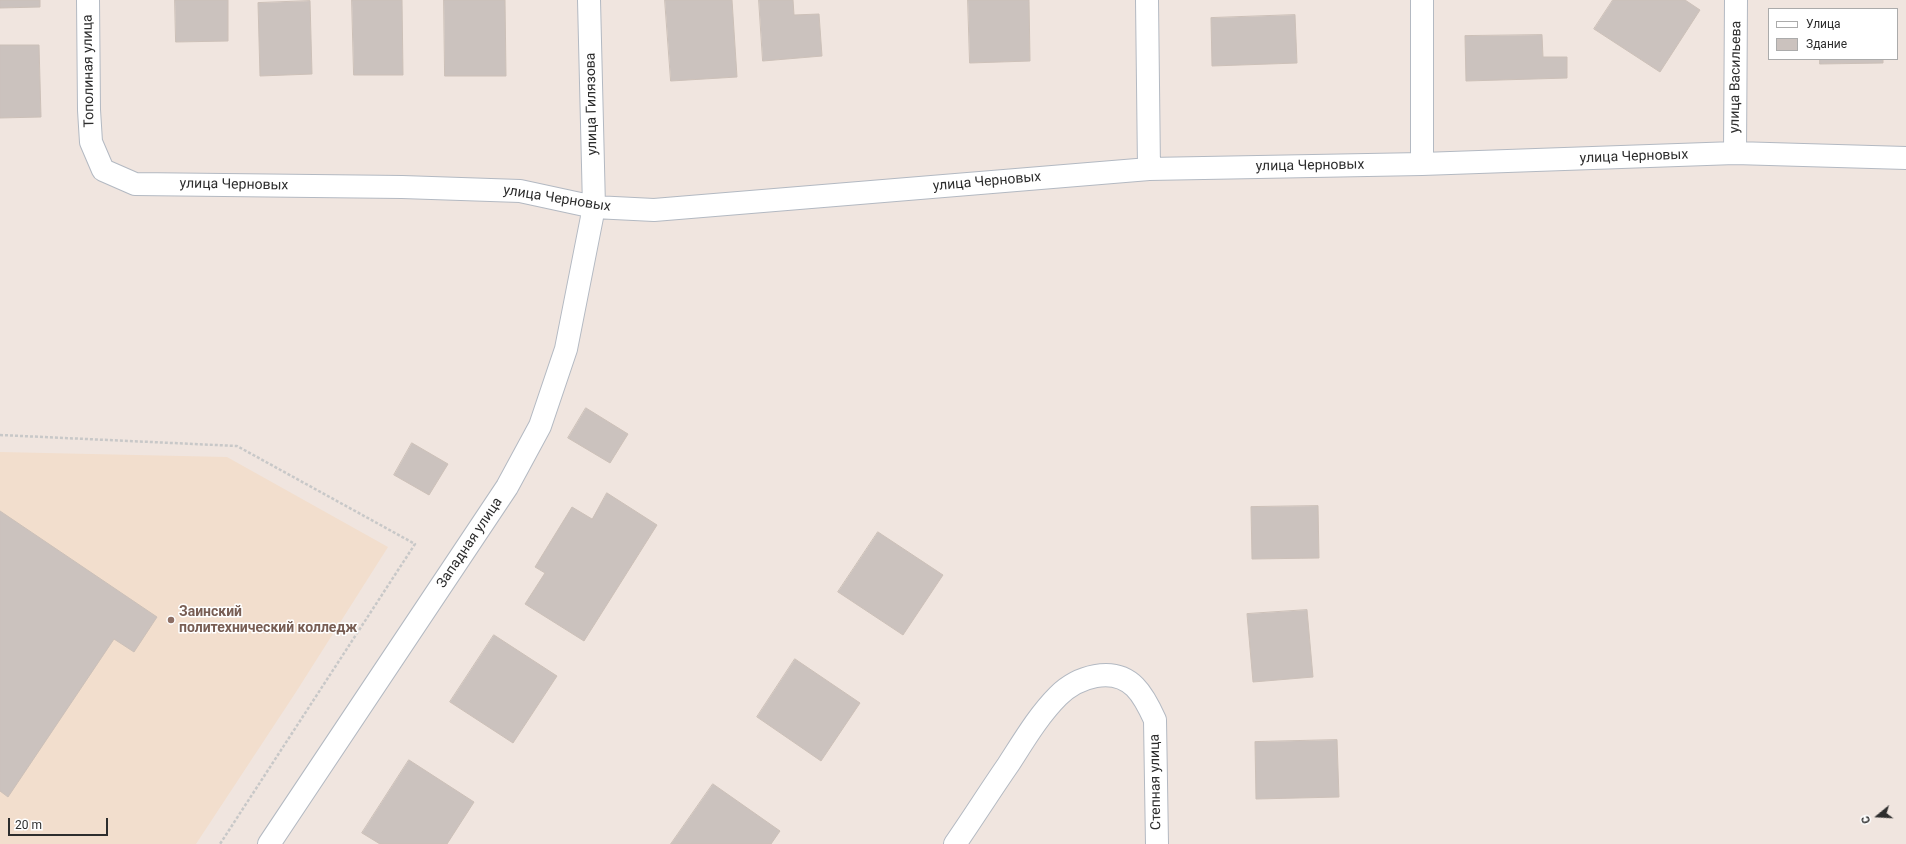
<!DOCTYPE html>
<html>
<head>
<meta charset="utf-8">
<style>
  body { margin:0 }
  #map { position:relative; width:1906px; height:844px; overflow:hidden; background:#f0e5df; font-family:Roboto,sans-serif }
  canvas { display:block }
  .legend { position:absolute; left:1768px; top:8px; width:130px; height:52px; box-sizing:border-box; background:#fff; border:1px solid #ababab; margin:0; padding:5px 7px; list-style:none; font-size:12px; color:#2d2d2d }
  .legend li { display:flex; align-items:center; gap:8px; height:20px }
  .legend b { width:20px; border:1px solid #ababab }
  .north { position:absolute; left:1858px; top:796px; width:40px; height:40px; -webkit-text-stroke:3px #fff; paint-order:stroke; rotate:252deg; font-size:11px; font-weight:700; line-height:16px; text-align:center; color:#2d2d2d }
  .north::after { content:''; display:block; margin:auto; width:14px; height:18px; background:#2d2d2d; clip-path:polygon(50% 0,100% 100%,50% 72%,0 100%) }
  .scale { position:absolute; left:8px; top:818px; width:100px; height:18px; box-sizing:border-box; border:2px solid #2d2d2d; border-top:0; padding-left:5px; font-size:12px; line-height:14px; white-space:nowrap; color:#2d2d2d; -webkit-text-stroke:3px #fff; paint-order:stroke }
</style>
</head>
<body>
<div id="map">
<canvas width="1906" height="844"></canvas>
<ul class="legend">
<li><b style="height:5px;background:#fff"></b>Улица</li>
<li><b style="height:11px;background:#cbc2be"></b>Здание</li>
</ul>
<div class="north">С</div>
<div class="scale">20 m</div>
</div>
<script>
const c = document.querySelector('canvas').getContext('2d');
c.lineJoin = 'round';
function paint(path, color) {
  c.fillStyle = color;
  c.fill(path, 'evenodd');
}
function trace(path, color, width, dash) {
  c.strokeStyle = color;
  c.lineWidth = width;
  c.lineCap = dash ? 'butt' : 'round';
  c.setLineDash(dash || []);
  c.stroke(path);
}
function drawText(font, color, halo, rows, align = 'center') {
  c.font = font + ' Roboto,sans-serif';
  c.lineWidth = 3;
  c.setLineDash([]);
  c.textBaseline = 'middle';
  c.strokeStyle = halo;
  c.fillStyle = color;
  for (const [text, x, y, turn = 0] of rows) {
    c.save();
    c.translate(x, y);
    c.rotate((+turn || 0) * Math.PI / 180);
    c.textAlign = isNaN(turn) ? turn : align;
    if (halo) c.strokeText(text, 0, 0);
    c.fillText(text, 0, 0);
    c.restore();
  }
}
paint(new Path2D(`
  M0,452L227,457L388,547L296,692L196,844H0Z`), '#f2decd');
const building = new Path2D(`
  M0,0H40V7L0,8Z
  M175,0H228V41L176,42Z
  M352,0H402L403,75H354Z
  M444,0H505L506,76H445Z
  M665,0H732L737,77L671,81Z
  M759,0H793L794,15L819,14L822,56L763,61Z
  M968,0H1029L1030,61L970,63Z
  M1613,0H1685L1700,10L1660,72L1594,29Z
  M310,1L312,74L260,76L258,3Z
  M1295,15L1297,63L1212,66L1211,18Z
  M1542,35L1543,57H1567V78L1466,81L1465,36Z
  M0,45H39L41,117L0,118Z
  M1820,59H1883V63L1820,64Z
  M586,408L628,434L610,463L568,438Z
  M412,443L448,464L429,495L394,475Z
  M607,493L657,525L584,641L525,604L545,573L535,567L572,507L592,519Z
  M1318,506L1319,558L1252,559L1251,507Z
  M0,511L157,617L134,652L114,639L8,797L0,791Z
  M878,532L943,575L903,635L838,592Z
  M1307,610L1313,677L1253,682L1247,614Z
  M494,635L557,676L513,743L450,702Z
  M795,659L860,703L821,761L757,717Z
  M1337,740L1339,797L1256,799L1255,742Z
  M409,760L474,802L447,844H380L362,833Z
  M713,784L780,831L771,844H671Z`);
paint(building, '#cbc2be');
trace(building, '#ccc0b8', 1);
const minor = new Path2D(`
  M88,0L89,110L91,142L103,170L135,184L402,187L520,191L594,207L654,210L1149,169L1422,164L1735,153L1906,158
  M1147,0L1149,169
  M1735,153L1736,0
  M1422,164V0
  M269,844L507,487L540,426L566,349L594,207L589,0
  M955,844C973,818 990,791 1008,765C1023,742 1038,716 1058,696C1077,677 1113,665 1135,687C1144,696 1150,709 1155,720L1157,844`);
trace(minor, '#b3b9c2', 24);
trace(new Path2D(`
  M0,435L237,446L415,544L220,844`), '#c8c8c8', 2.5, [3, 2]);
trace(minor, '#fff', 22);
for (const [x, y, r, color] of [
  [171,620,4,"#8d6e63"]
]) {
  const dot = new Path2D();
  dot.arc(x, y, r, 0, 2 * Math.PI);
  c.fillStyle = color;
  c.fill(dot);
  trace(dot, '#fff', 1.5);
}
drawText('14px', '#2d2d2d', '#fff', [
  ["Тополиная улица",89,71,-91],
  ["улица Васильева",1736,77,-89],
  ["улица Гилязова",592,104,-91],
  ["улица Черновых",1634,157,-2],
  ["улица Черновых",1310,166,-1],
  ["улица Черновых",987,182,-5],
  ["улица Черновых",234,185,1],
  ["улица Черновых",557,199,9],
  ["Западная улица",470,543,-56],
  ["Степная улица",1156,782,-91]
]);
drawText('bold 14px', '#785e54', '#fff', [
  ["Заинский",179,612],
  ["политехнический колледж",179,628]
], 'left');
</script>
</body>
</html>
